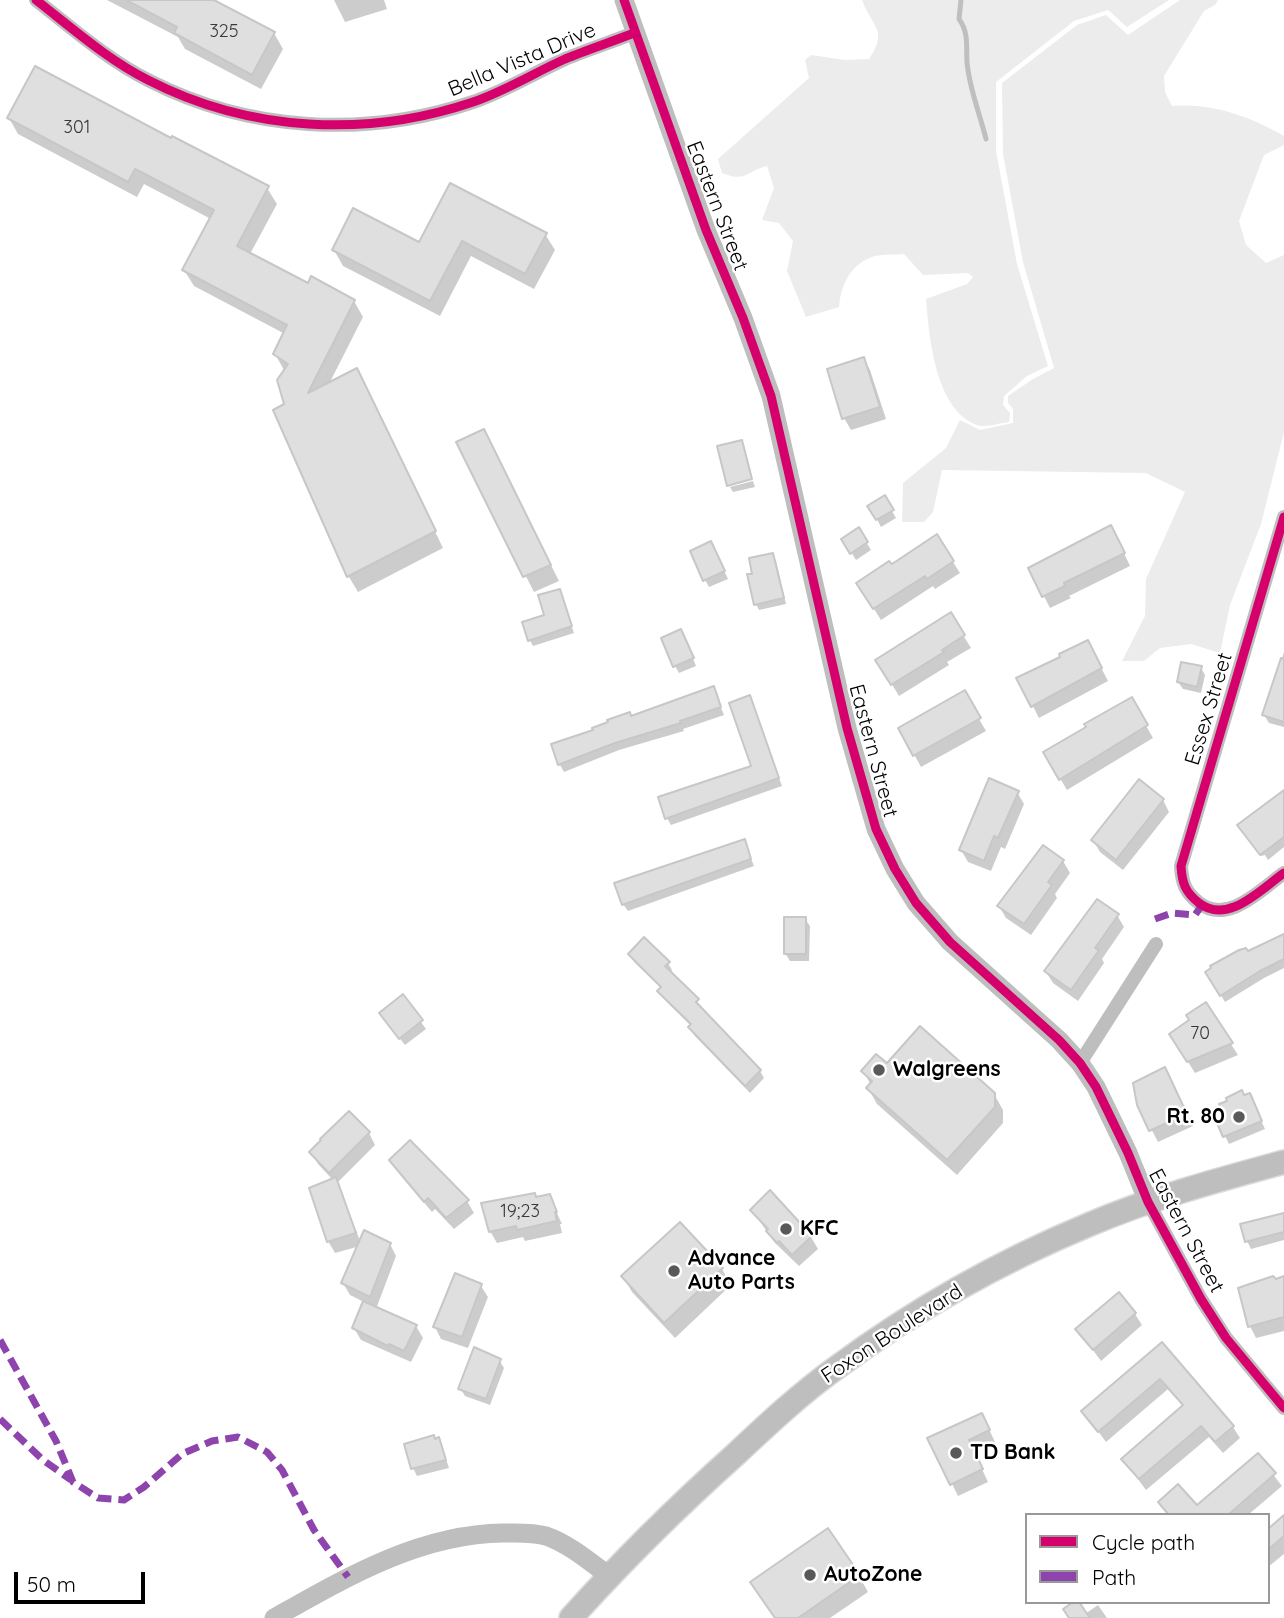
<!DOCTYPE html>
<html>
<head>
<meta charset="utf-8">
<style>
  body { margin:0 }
  #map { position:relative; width:1284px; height:1618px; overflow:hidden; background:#fff; font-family:Quicksand,sans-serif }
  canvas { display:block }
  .legend { position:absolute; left:1025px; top:1513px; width:245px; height:91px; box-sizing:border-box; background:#fff; border:2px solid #999; margin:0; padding:9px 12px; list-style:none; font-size:21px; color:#000 }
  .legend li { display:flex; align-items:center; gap:14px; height:35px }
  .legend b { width:35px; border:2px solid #999 }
  .scale { position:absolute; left:14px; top:1572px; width:131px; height:32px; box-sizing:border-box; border:4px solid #000; border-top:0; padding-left:9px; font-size:21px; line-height:24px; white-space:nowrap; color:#000; -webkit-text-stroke:5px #fff; paint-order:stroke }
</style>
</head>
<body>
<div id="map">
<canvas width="1284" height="1618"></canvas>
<ul class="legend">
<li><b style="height:9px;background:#d6006c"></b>Cycle path</li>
<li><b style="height:9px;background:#8e44ad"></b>Path</li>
</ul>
<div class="scale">50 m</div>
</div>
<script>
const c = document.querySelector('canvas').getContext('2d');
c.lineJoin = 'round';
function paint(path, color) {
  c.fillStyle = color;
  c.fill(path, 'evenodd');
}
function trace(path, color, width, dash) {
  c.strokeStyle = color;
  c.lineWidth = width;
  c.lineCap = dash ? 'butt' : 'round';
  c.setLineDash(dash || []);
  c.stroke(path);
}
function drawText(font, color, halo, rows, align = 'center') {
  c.font = font + ' Quicksand,sans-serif';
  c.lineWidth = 5;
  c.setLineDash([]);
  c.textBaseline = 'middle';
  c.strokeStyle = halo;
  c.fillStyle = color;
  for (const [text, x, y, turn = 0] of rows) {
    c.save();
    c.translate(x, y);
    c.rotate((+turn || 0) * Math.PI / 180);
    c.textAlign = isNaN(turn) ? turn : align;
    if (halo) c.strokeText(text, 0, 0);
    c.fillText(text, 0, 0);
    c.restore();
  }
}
paint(new Path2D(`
  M862,0H1169L1127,27L1108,10L1074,21L996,82V151L1017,264L1048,366L1027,376L1004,396L1003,405L1010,413L1009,422C1000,423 985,428 977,425C935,410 929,336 926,299L967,284L973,277L968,273L923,275L904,254C895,255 884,254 875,256C851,263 841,284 839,307L806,317L787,271L793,241L779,223L762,220L774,188L767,166C746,171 747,183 722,173L718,159L809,78L805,60L811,55L845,60L869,59C889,29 872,28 862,0Z
  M1180,0H1218L1215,5L1204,11L1164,76L1165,92L1172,106C1212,103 1249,116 1284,136V145L1264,155L1239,221L1246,245L1266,263L1284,255V432L1261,524L1230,605L1220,653L1191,644L1160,648L1144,661H1122L1145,616L1146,579L1185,492L1146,473L942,470L933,512L924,522H902L903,483L946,448L960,420L980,430L1013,423V409L1008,403V396L1033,379L1054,368L1023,262L1003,154L1002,83L1077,25L1106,15L1128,35Z`), '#ececec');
paint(new Path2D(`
  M107,0H211L274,33L283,49L261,89L185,49L178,37Z
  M334,0H384L387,9L345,22Z
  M9,118L172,141L267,188L277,204L250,254L309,285L354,301L363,317L329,384L365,386L443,548L358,592L349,577L275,410L286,405L284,370L275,354L285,334L194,286L184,270L211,219L144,184L137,197L18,134Z
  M545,234L555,250L534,289L471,256L440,316L343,266L334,250Z
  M864,359L870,370L886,419L851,430L844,418Z
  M741,442L745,449L752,477L729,483Z
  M458,443L492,447L559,581L534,592Z
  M753,481L755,487L733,492L730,487Z
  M884,497L896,518L881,527L870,506Z
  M859,530L871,550L856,560L843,539Z
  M1117,538L1130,566L1069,596L1071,598L1050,608L1030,569Z
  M715,551L728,579L709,587L705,580Z
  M773,555L776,561L786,604L759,610L756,604L754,575Z
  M953,562L960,573L935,589L933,586L881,620L865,595L891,567Z
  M559,591L574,633L533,646L530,640L546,616Z
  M950,614L971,648L947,662L949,665L899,696L877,660Z
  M685,639L696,666L679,673L675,666Z
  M1284,652V727L1269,723L1264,715Z
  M1094,654L1108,681L1039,718L1019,679L1063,657Z
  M1201,668L1205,675L1201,693L1183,689L1178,682Z
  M713,688L724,715L683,729L684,731L619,750L564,772L560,765L553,745Z
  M964,693L986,731L921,767L900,729Z
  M750,698L782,786L671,825L667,818L753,767Z
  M1131,699L1153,738L1067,790L1045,753Z
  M1284,791V847L1268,860L1265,855L1261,856L1244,833Z
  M1017,792L1024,804L1005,849L1001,847L991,871L968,862L961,850Z
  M1163,800L1169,812L1123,870L1100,852L1093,840Z
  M744,841L754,866L628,911L623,904Z
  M1063,861L1070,873L1055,894L1057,898L1031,935L1006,918L999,906Z
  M1117,915L1124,927L1102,959L1104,963L1078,1001L1053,983L1046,972Z
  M805,919L810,926L809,961H790L785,953Z
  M1284,941V968L1264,978L1225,1002L1208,973L1247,954Z
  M630,954L668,963L672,970L670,973L697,1000L700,1009L760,1071L764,1078L750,1093L694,1035L690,1027L691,1026L664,999L659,991L662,989L634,962Z
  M403,997L426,1029L405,1045L386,1021Z
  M1205,1004L1238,1055L1195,1073L1178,1046Z
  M887,1066L994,1094L1003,1110V1123L957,1175L877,1104L868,1088L871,1085L863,1071Z
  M1171,1081L1193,1126L1158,1142L1139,1105Z
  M1253,1103L1265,1129L1229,1144L1218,1122Z
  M369,1133L375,1145L337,1183L361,1243L390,1244L396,1256L376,1309L416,1326L423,1338L411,1362L361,1340L354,1328L364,1302L350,1295L343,1283L360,1246L335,1253L328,1241L333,1180L318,1164L312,1152Z
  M391,1160L467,1201L474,1213L454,1229L435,1209L432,1212L398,1172Z
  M549,1196L562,1224H560L562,1233L525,1241L523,1237L497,1243L490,1231L536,1199Z
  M752,1210L811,1237L818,1249L799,1266L775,1243Z
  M1284,1216V1240L1251,1249L1247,1241Z
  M722,1269L731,1285L675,1338L632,1292L623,1276Z
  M1284,1278V1331L1256,1338L1250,1326L1275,1280Z
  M481,1286L488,1297L468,1348L441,1339L435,1327Z
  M1135,1314L1142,1325L1101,1361L1078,1330Z
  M1162,1344L1233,1427L1240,1438L1223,1453L1209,1437L1146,1490L1123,1459L1184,1407L1168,1389L1106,1442L1083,1411Z
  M499,1360L504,1368L490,1405L465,1396L460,1388Z
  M988,1427L995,1442L974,1452L988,1482L958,1496L930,1439Z
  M435,1440H438L442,1447L449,1468L417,1476L413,1468Z
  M1258,1455L1282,1486L1248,1515H1168L1160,1502L1197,1508Z
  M1284,1518V1554L1268,1567V1531Z
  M859,1576L868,1592L830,1618H775L752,1582Z
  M1098,1605L1107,1618H1070L1085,1614Z`), '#0003');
trace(new Path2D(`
  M961,0L959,19C969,33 966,46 967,62C969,88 980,114 986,139`), '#bfbfbf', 5);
const building = new Path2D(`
  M126,0H214L275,32L252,75L174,33L177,27Z
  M35,66L171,138L172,136L269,186L237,246L308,283L311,276L355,300L308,393L357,368L436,531L347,577L273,410L284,404L277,380L288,364L273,354L287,325L182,270L214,210L135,169L128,182L7,118Z
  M450,183L547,233L525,274L462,241L430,301L332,250L353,208L419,242Z
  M864,357L880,407L842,419L827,369Z
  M484,429L551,565L523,577L456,442Z
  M742,440L752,479L727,486L717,446Z
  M885,495L894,510L876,520L867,506Z
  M1111,525L1125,553L1064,583L1065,586L1042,597L1028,568Z
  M859,527L868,542L850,554L841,539Z
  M937,534L954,561L927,579L925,576L873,609L856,583L889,561L892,564Z
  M711,541L725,571L703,581L690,551Z
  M773,553L784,598L754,605L747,574H752L749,558Z
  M560,589L572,626L528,641L522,622L544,615L538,595Z
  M951,612L965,635L942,650L944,652L891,685L875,660Z
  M681,629L694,658L673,667L661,638Z
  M1088,640L1102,668L1031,707L1016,678L1060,657L1059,654Z
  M1281,658L1284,659V722L1262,715Z
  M1181,662L1202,666L1197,687L1177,682Z
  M714,686L721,707L680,721L681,723L615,743L558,765L551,744L593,730L592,728L608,722L607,720L630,712L631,716Z
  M965,690L981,718L913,756L898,728Z
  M750,695L779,778L665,819L658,797L751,766L729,703Z
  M1132,697L1148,725L1059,780L1043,752L1086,727L1084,724Z
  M989,778L1019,791L998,838L994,836L984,861L959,850Z
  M1139,779L1164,799L1116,860L1091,840Z
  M1284,790V837L1260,855L1237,825Z
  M745,839L751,859L622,905L614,883Z
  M1043,845L1064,860L1048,882L1052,885L1024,924L997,906Z
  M1097,899L1119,914L1095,948L1099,950L1071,990L1044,971Z
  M784,917H806V954H784Z
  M1284,934V959L1260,971L1220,996L1205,972L1211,968L1210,966L1239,950L1246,948L1248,951Z
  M644,937L670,962L665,966L699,999L696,1002L761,1070L745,1086L688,1027L691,1024L657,991L661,987L628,954Z
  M403,994L423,1020L399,1039L379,1013Z
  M1206,1002L1233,1043L1187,1062L1169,1034L1189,1020L1186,1015Z
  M920,1026L995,1093V1107L947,1160L866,1088L872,1081L861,1071L876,1054L887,1063Z
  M1165,1067L1187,1114L1149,1131L1137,1105L1133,1083Z
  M1242,1090L1244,1095L1250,1093L1262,1121L1223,1137L1216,1121L1225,1117L1219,1104L1227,1101L1226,1098Z
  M349,1111L370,1132L329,1173L309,1152L321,1140L320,1139Z
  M410,1140L469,1200L446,1218L428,1198L424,1202L389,1160Z
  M336,1177L356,1233L327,1242L309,1188Z
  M770,1190L812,1236L792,1255L779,1241L777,1243L766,1231L768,1229L750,1210Z
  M535,1193L536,1197L550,1194L557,1212H555L557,1221L517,1230L516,1226L489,1232L481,1203Z
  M1284,1213V1232L1245,1242L1240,1224Z
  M680,1222L723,1268L664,1323L621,1276Z
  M364,1230L391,1243L370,1297L341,1283Z
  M455,1273L482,1284L462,1337L433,1327Z
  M1273,1276L1276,1279L1284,1276V1317L1248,1327L1238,1288Z
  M1119,1292L1136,1313L1093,1350L1075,1329Z
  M363,1301L417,1325L404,1351L389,1344L388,1346L352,1328Z
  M1162,1342L1234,1426L1215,1442L1201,1426L1139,1479L1121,1459L1183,1405L1160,1379L1098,1432L1081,1411Z
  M474,1347L501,1359L486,1399L458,1389Z
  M982,1413L990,1430L969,1440L983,1469L950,1485L927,1438Z
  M434,1435L435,1439L439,1437L446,1460L411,1469L404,1444Z
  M1258,1453L1276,1473L1228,1515H1169L1158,1502L1178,1484L1197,1505Z
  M1284,1515V1536L1268,1550V1529Z
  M828,1528L860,1575L798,1618H775L750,1582Z
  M1073,1602H1079L1090,1618H1069L1063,1609Z`);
paint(building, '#dfdfdf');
trace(building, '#c7c7c7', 2);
const primary = new Path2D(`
  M571,1618C623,1560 678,1506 736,1454C768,1424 800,1394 836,1368C913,1311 999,1262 1088,1225C1151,1198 1218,1180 1284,1162`);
trace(primary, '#dbdbdb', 26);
trace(new Path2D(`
  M36,0C72,28 108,60 148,80C249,132 367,138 473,102C505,91 534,73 565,59C587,50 611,42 634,33
  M1284,517L1181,866C1182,883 1185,892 1199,903C1228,925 1260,890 1284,873
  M1080,1063L1156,944
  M1148,1202L1201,1299L1226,1338L1284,1408`), '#bebebe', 14);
trace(new Path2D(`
  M624,0L706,230L743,318L771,396L847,728L876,829L895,869L916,903L950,942L1059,1040L1080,1063L1096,1087L1128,1153L1148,1202
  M274,1618C345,1578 419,1534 503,1533C517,1533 532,1532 546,1536C569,1544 589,1561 609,1576`), '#bebebe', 19);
trace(primary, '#bebebe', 23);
trace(new Path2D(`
  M1155,919L1172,913L1195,915L1202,905
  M0,1340L56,1441L73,1482L98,1498L124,1500L144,1487L182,1454L212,1441L238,1437L267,1452L282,1470L314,1530L348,1577
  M0,1419L43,1460L71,1480`), '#8e44ad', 7, [14, 7]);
trace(new Path2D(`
  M36,0C72,28 108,60 148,80C249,132 367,138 473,102C505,91 534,73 565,59C587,50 611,42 634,33
  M624,0L706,230L743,318L771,396L847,728L876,829L895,869L916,903L950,942L1059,1040L1080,1063L1096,1087L1128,1153L1148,1202L1201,1299L1226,1338L1284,1408
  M1284,517L1181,866C1182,883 1185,892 1199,903C1228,925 1260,890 1284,873`), '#d6006c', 9);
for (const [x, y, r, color] of [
  [879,1070,7,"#595959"],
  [1239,1117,7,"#595959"],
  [786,1229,7,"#595959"],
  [674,1271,7,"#595959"],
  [956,1453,7,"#595959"],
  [810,1575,7,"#595959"]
]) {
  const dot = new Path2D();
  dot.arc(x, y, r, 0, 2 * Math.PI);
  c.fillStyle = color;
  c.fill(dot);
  trace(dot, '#fff', 2.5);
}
drawText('18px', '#383838', null, [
  ["325",224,32],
  ["301",77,128],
  ["70",1200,1034],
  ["19;23",520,1212]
]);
drawText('21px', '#000', '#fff', [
  ["Bella Vista Drive",522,60,-23],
  ["Eastern Street",717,206,69],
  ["Essex Street",1209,709,-73],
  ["Eastern Street",873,751,75],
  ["Eastern Street",1186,1231,62],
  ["Foxon Boulevard",892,1334,-33]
]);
drawText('bold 21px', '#000', '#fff', [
  ["Walgreens",893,1070],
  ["Rt. 80",1225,1117,"right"],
  ["KFC",800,1229],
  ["Advance",688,1259],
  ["Auto Parts",688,1283],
  ["TD Bank",970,1453],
  ["AutoZone",824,1575]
], 'left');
</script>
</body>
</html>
